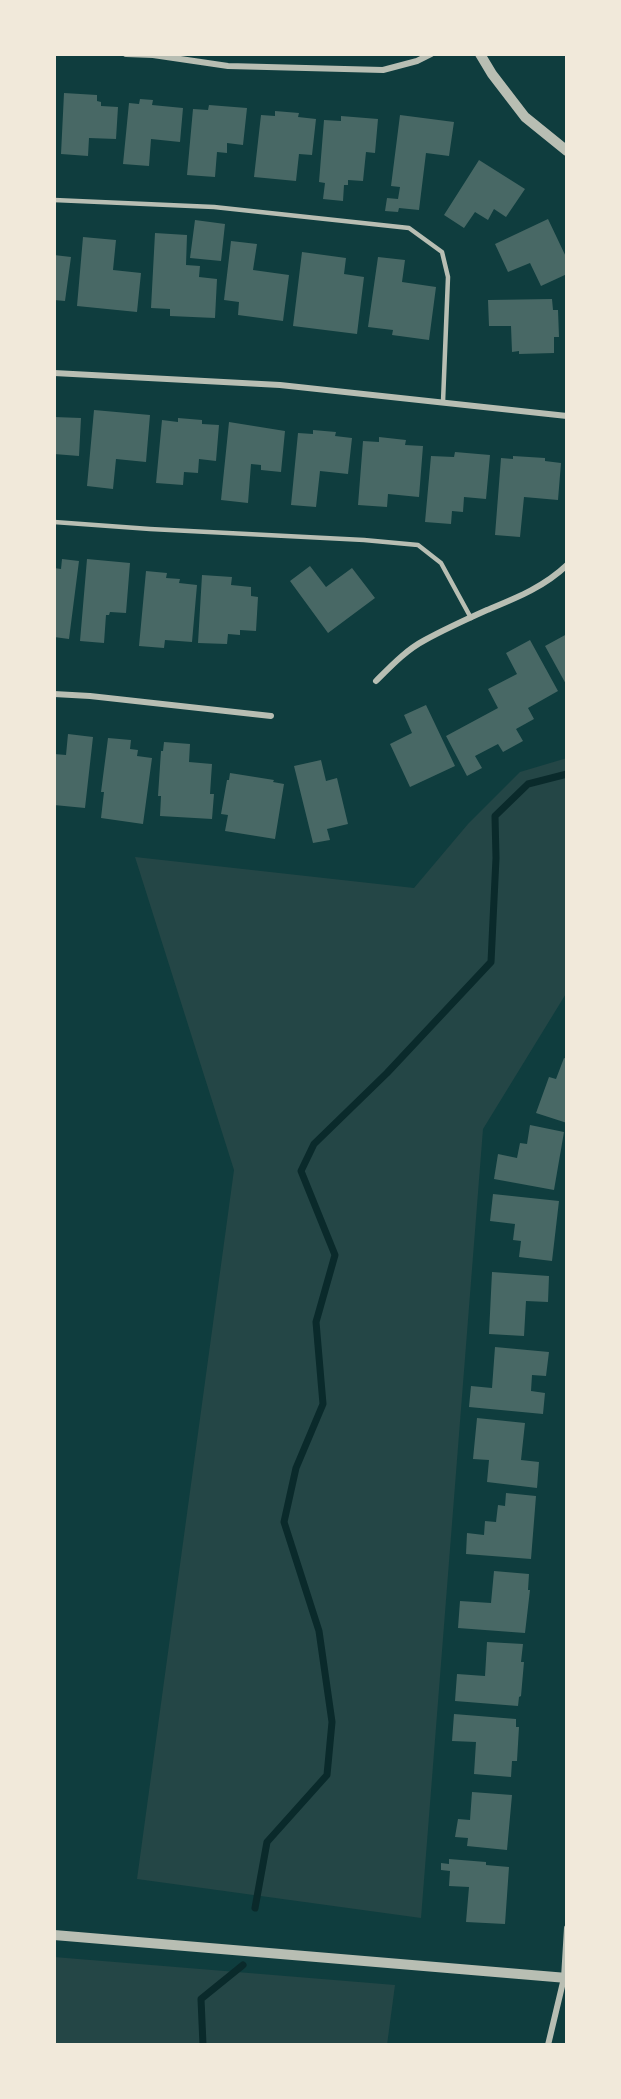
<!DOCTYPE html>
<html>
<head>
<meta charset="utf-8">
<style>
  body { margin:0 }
  #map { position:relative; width:621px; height:2099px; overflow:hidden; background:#0f3d3e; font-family:Helvetica,sans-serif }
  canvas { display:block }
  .frame { position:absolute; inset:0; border:56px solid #f1e9da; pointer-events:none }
</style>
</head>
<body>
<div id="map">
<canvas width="621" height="2099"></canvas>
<div class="frame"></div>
</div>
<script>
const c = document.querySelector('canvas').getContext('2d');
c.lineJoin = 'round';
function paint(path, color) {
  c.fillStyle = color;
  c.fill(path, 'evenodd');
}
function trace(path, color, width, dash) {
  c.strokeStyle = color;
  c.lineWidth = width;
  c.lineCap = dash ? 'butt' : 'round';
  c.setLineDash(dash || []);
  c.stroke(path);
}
paint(new Path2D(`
  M567,758V992L483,1129L421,1918L137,1879L234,1170L135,857L414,888L468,824L520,772Z
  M54,1957L395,1985L387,2045H54Z`), '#244646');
trace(new Path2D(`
  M255,1908L267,1842L327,1775L332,1722L319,1631L284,1522L296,1468L323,1404L316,1322L335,1255L301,1171L314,1144L387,1073L491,962L496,858L495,816L528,784L567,774
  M203,2045L201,1999L243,1965`), '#0a2a2b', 7);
paint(new Path2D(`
  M64,93L97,95V101L101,102V106L118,107L116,139L89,138L88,156L61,154Z
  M140,99L153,100L152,105L183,108L180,142L151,139L149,166L123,164L129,103L139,104Z
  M209,105L247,108L243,145L227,143V153L217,152L215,177L187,175L193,109L208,110Z
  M275,111L299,113L298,117L316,119L312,155L299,154L296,181L254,177L261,115L275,116Z
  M400,115L454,122L449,156L426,153L419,210L399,208L398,212L385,211L387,198L398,199L400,187L391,186Z
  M341,116L378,119L375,153L366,152L363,181L348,180V185H344L343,201L323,199L325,183L319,182L324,120L341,121Z
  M479,160L525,189L506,217L494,209L488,220L475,212L464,228L444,215Z
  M548,219L567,259V274L541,286L530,263L508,272L495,244Z
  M195,220L225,224L221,261L190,258Z
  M155,233L187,235L186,265L200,266L199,277L217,279L215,318L170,316V309L151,308Z
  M83,237L116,240L113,270L141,273L137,312L77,306Z
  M231,241L257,244L253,270L289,275L283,321L238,315L239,302L224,300Z
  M302,252L346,258L344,274L364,277L357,334L293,326Z
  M54,255L71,257L65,301L54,300Z
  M378,257L405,260L402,282L436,287L429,340L392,335L393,330L368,327Z
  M552,299L553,310H558L559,337H554V353L519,354V351L512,352L511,326H489L488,300Z
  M94,410L150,415L146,462L116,459L113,489L87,486Z
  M54,417L81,418L79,456L54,454Z
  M178,418L202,420V424L219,425L216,461L199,459L198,473L184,472L183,485L156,483L162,420L178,422Z
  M229,422L285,431L281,472L261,470V465L251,464L248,503L221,500Z
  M313,430L336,432L335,436L352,438L348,474L320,471L316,507L291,505L298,433L313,434Z
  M379,437L406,440L405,445L423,446L419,497L388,494L387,507L358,505L363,441L379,442Z
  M455,452L490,455L486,499L464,497L463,512L452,511L451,524L425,522L431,456L454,457Z
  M513,456L545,458V461L561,463L558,500L524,497L520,537L495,535L501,458L513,459Z
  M62,559L79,561L69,639L54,637V568L61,569Z
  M87,559L130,563L126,613L110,612L109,615H106L104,643L80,641Z
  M310,566L326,587L352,568L375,598L328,633L290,581Z
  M146,571L167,573L166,578L180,579L179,583L197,585L192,642L165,640L164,648L139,646Z
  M202,575L232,577L231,585L251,587V596L258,597L256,631L240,630V635L228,634L227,644L198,643Z
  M567,634V686L545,646Z
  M530,640L558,691L528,708L534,719L516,729L523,741L503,752L498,744L475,756L482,768L467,776L446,736L498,708L488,689L517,674L506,653Z
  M426,705L455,766L410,787L390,744L412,733L404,715Z
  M68,734L93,737L85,808L54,805V754L66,755Z
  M108,738L131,740L130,749L138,750L137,756L152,758L143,824L101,818L104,792H101Z
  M164,742L190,744L189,762L212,764L210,794H214L212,819L160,816L161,796H158L161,751H163Z
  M321,760L326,781L337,778L348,824L327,829L330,840L313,843L294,766Z
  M230,773L274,780L273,782L284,784L275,839L225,831L228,815L221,814L227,780H229Z
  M564,1058L567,1059V1123L536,1113L549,1077L556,1079Z
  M530,1125L564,1132L554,1190L494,1179L498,1154L517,1158L520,1143L527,1144Z
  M493,1194L559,1201L552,1261L519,1257L521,1241L513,1240L515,1224L490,1221Z
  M492,1272L549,1276L548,1302L526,1301L524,1336L489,1334Z
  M495,1347L549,1352L546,1376L532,1375L531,1391L545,1393L543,1414L469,1407L471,1386L492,1388Z
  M477,1418L525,1423L521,1460L539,1462L537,1488L487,1482L489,1460L473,1459Z
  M506,1493L536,1496L531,1559L466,1554L467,1533L484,1535L485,1521L496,1522L498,1505L505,1506Z
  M494,1571L529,1574L528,1590H530L525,1633L458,1628L460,1601L491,1603Z
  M487,1642L523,1644L521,1662H524L521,1696L519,1697L518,1706L455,1701L457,1674L485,1676Z
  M454,1714L516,1719V1727H519L517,1761H512L511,1777L474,1774L476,1742L452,1741Z
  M472,1792L512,1795L507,1850L467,1846L468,1838L455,1837L458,1819L470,1820Z
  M449,1859L486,1862V1865L509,1867L505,1924L466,1922L469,1887L449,1886L450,1871L441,1870V1863L449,1864Z`), '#486865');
trace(new Path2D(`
  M54,200L214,207L409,228L442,252L448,277L443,402
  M54,522L150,529L364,540L418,545L441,563L471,618`), '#b8beb3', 4.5);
trace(new Path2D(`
  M126,54L153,55L228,66L383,70L417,61L431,54
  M54,373L280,385L567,416
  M376,681C391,666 406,650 425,640C445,629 467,619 487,610C516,598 544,587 567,565
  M54,694L90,696L271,716
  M548,2045L564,1978L567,1928`), '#b8beb3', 6);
trace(new Path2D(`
  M480,54L492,74L525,117L567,151
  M54,1935L567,1978`), '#b8beb3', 10);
</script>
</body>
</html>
